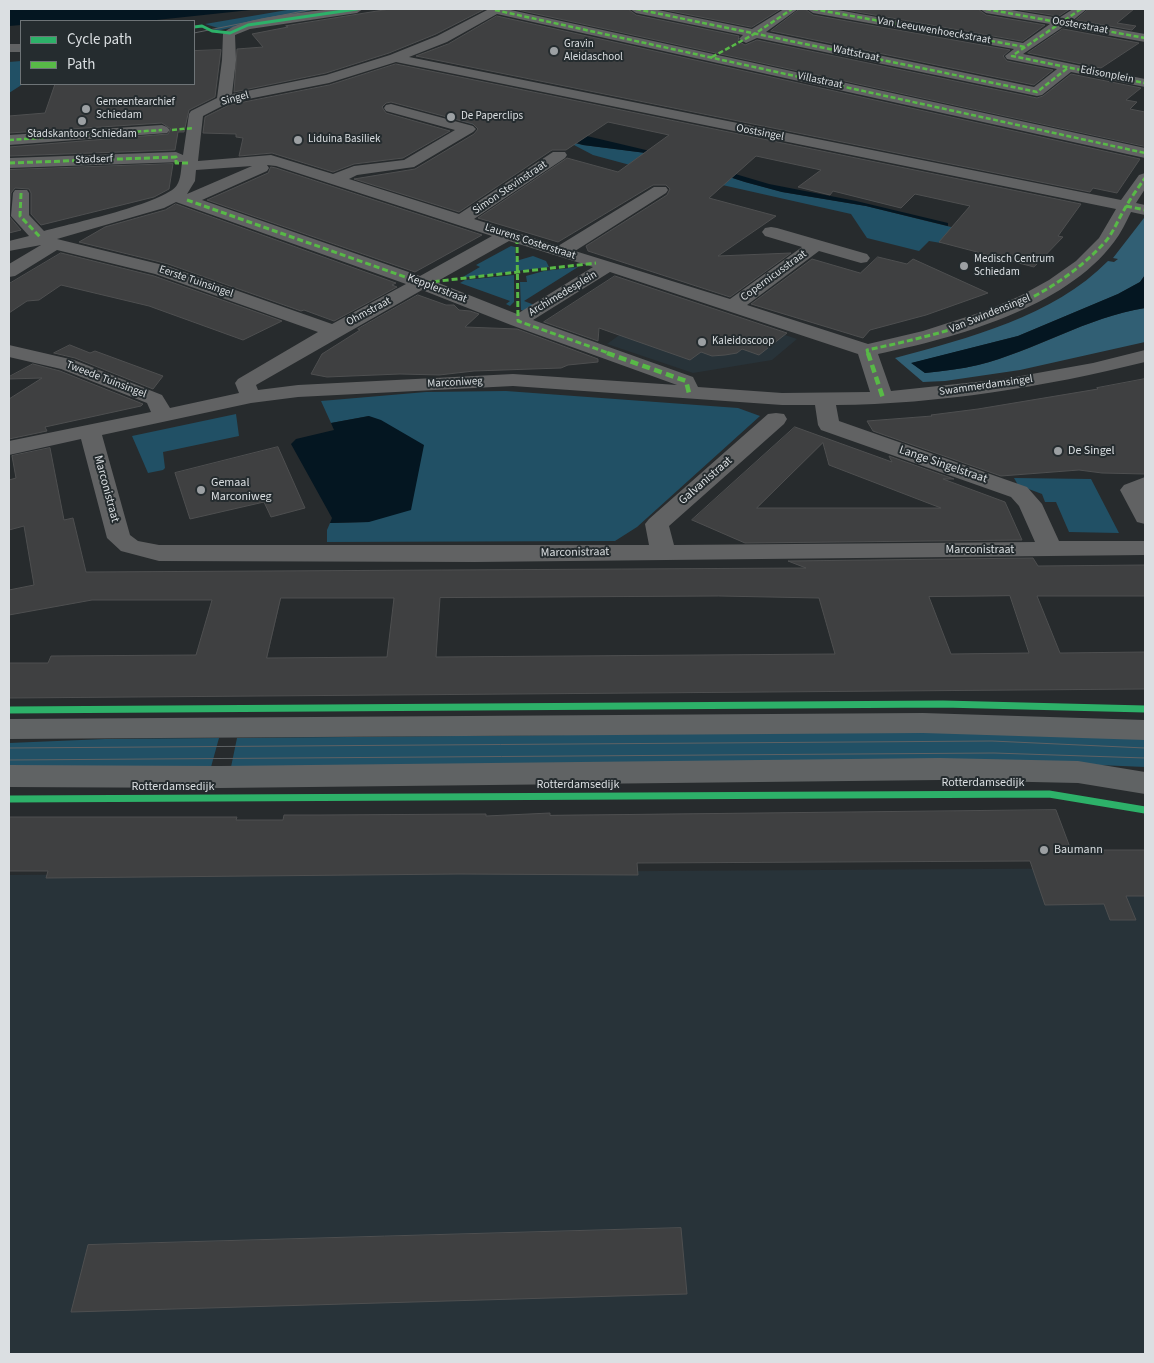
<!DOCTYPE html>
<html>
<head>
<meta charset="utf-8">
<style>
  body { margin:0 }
  #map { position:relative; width:1154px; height:1363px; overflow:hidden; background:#272b2d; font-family:"Source Sans 3",sans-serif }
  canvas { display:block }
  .frame { position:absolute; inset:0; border:10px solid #dbdfe2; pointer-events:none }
  .legend { position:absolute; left:20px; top:20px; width:175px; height:65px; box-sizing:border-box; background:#252c2f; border:1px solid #6e7477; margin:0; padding:6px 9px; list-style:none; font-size:15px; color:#dbdfe2 }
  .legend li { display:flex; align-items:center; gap:10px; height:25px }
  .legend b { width:25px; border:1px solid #6e7477 }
</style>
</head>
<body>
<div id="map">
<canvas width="1154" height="1363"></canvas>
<div class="frame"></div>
<ul class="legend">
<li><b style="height:6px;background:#2db169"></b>Cycle path</li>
<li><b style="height:6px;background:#58b947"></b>Path</li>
</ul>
</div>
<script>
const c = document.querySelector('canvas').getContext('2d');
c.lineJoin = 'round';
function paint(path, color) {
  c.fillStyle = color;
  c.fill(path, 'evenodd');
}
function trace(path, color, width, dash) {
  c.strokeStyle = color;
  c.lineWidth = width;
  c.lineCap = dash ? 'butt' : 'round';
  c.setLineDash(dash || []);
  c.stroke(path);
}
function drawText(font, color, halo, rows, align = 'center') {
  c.font = font + ' "Source Sans 3",sans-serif';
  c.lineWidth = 4;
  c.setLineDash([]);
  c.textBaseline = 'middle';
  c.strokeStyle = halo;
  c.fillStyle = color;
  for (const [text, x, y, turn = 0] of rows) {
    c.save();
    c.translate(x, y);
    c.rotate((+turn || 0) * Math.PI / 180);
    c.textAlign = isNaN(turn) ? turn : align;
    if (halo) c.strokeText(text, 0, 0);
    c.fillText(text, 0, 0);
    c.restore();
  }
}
paint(new Path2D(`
  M714,311L797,339L772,360L693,373L607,344L644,317Z
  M1145,868V1354H9V875Z`), '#283339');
paint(new Path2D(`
  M293,9H318L216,31L214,30L218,28L205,24Z
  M21,61L23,84L9,93V62Z
  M386,99L583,145L646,153L686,163L745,182L782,192L866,206L959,229L941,243L929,241L919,251L867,238L851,214L678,175H667L593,155L574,145L482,127Z
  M511,246L515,247L516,261L533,256L546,261L549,267L461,278L480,267L476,265Z
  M578,267L524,301L537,306L526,312L521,310L520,282H527L526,276L544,271Z
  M514,275V302L510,306L506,304L510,301L460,283L465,280Z
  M506,391L738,408L760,416L637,527L615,541L327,542V530L330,523L369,522V416L331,423L321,401L426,392Z
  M236,414L239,436L163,452L165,468L163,470L148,473L132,436Z
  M1014,478L1091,479L1119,533L1069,532L1056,502H1045L1042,494L1018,485Z
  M1003,731L1145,735V767L1028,762L231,767L237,738Z
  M219,738L211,767L9,769V743L105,739Z`), '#215065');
paint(new Path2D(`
  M1144,218L1145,219V275L1140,282L1118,294L1018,336L912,363L925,373C943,371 961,369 978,365C1035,351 1087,317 1145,308V342L1020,370L945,381L923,382L895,358C968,338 1053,317 1108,261L1114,262L1118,259L1113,258Z`), '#315f74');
paint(new Path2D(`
  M9,9H260L147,21H21V25L9,26Z
  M456,105L688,160L769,184L856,201L948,223V226L866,206L782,192L745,182L686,163L646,153L583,145Z
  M1145,275V308C1087,317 1034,351 978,365C961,369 943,371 925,373L911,363L1018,336L1118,294L1140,282Z
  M369,416L381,420L424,445L411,510L369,522L330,523L332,518L291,444L296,439L334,430L331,423Z`), '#041621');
const building = new Path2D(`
  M390,9H485L436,34L389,53L326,73L234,92L237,49L263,47L252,34L288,27L286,26Z
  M514,9H628L636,15L739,36L738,41L745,45L757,40L1037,98L1043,96L1071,74L1141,88L1126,100L1137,102L1130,109L1145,112V146Z
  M661,9H781L752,27Z
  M800,9H805L813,15L1010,50L1003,56L1007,61L1053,70L1034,85L771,31Z
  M841,9H978L986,15L1045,25L1023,41Z
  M1015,9H1070L1059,16Z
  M1089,9H1134L1117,23L1136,26L1132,30L1076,20Z
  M497,16L1140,159L1117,193L1093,188L1090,192L416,56L448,44Z
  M1063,29L1139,43L1101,68L1028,53Z
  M221,50L215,97L189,110L184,132H178L175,150L9,156V147L168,134L171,129L162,123L9,133V116L45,113L55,84H194V51Z
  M396,64L1081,204L1058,236L1063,237L1034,267L939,242L970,206L915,194L901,208L833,191L830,195L798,187L821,170L756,156L709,198L776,216L718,256L791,253L730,297L588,251L586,246L667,195L670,189L666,185H653L558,242L478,218L567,158L618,172L669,135L608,122L566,150H552L459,212L354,179L415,169L474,134L478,129L473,124L391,102L386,103L382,107L386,113L450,131L403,158L354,164L333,172L272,153L239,156L243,138L236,137V134L203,133L205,117L229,105L329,85Z
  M173,164L169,189L154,197L41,225L31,214V193L29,189L15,188L11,193L9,216L21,230L9,233V170Z
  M271,167L276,168L482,235L415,272L207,200L268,173Z
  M176,204L396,283L392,285L397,287L334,321L304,310L301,311L168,264L79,242L105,227L165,210Z
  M61,253L154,276L282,321L243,340L149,306L61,285L39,300L27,301L9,313V284Z
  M878,257L907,264L913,259L988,293L926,315L870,330L863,338L751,304L812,259L860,273Z
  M615,276L787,333L759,355L742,349L737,353L725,355L712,356L701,352L690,360L599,328L598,341L544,322Z
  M418,295L446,305H454L459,310L470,311L479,314L465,327L517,329L598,359V362L568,365L561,368L474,371L439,375L400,374L327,377L311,374L322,354L360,330L358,329Z
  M70,345L90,353L95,351L163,376L153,389L75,358L54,353Z
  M33,364L60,371L143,404L141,406L45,427L47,431L9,439V399L42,378L9,379V377Z
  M1145,379V474L1102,473L1079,470L1001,476L873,431L867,421L932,416L931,415L978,409L1098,389L1097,388Z
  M795,427L892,462L889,456L954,479H943L1005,502L1022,540L745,543L692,520ZM823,443L829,465L941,508H757Z
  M278,447L305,508L271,517L264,502L190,519L175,473Z
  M50,448L64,520L73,518L86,572L806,568L788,561L1033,558L1038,566L1145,565V596H1037L1060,653L1145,652V689L9,698V663H48L51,656L196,655L212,600H92L9,615V590L34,585L24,526L9,530V480L16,478L12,456ZM719,596L819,598L835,654L436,657L440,598ZM1010,596L1029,653L951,654L929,597ZM281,598H394L387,657L267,658Z
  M1056,810L1071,850H1145V896H1126L1136,920H1110L1104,904L1045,905L1030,861L637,863L638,875L459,874L46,878L48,871H9V817H237L236,820H283L284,815H319L486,814V816L550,813V815Z
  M681,1228L687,1294L71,1312L88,1245Z`);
paint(building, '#3f4041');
trace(building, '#4e4f50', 1);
paint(new Path2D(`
  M333,9H363L357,13L250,29L235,35L236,60L232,94L326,75L390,55L437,36L489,9H506L1145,148V158L497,14L447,42L409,57L1121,200L1139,175L1145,173V189L1136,203L1145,205V215L1131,212C1126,222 1121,233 1114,242C1065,308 955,338 878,354L891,391L1004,379L1093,363L1145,350V362C1044,387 940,404 836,405L839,421L1027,487L1042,504L1059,541H1145V555L475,562L159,561L121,551L107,538L81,439L9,455V441L151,412L147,403L61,369L9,357V345L74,360L162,395L170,408L239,393L235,383L238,379L318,332L155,274L57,250L15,276L9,277V264L41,245L9,251V241L29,236L11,216L13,193L15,190H27L29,193V215L44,231C69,224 166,203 177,185C181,179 181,169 182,162L9,168V158L176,152L183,155L189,114L191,111L217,98L222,60L223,34C236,17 310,12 333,9ZM396,62L1116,209L1099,238L1076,261L1049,280L1020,296L988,310L923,331L868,344L747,305L819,251L861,263L867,262L870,258L867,254L777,228L771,227L765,228L762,232L765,236L802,247L730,299L575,251L666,193L668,190L666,187H654L558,246L474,219L565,158L567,155L565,152H553L459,214L349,179L357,175L414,167L473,132L476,129L473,126L391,104L386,105L384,108L386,111L455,130L404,160L354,166L333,174L271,155L198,161L203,116L228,103L329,83ZM267,165L276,166L492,236L420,276L202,200L267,171L269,168ZM252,166L187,194L195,181L196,170ZM176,202L406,284L332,324L167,266L57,239L164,208ZM509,241L593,267L517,314L436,282ZM610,272L858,354L870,392L782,393L698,387L693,377L533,320ZM422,290L511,325L677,385L513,374L298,385L258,390L256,385ZM513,386L782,405H815L818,425L821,430L1011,497L1019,506L1035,542L674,545L669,526L784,424L787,419L784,414L776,413L768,414L649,519L645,524L649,545H159L138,541L130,535L102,435L251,403L298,397Z
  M630,9H653L752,29L784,9H798L766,32L1034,87L1057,69L1007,59L1005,56L1014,49L813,13L807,9H832L1023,43L1050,24L986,13L980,9H1005L1059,18L1073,9H1087L1072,21L1145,34V42L1063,27L1023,54L1145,79V87L1071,72L1042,95L1037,96L757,38L746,43L739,39L743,35L636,13Z
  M9,44H21V52H9Z
  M162,125L167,127L170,130L167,133L9,145V135Z
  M1145,477V524L1137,522L1120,490L1124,485Z`), '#616263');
paint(new Path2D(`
  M923,713L1145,720V740L923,733L9,739V719Z
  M940,758L1078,761L1145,772V794L1078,783L940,780L220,788L9,787V765L220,766Z`), '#606364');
trace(new Path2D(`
  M194,33L313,9
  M9,49H21
  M9,748L992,741L1145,748
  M9,760L994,753L1145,758`), '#5f6264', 1);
trace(new Path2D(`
  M636,9L1037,92L1069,67
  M813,9L1025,47
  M986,9L1145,38
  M1081,9L1012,56L1145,83
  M495,10L1145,153
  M712,57L756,33L792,9
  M172,130L194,128
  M9,140L162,130`), '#58b947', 2.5, [5, 2.5]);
trace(new Path2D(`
  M176,160V163H189
  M9,163L176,157V159
  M21,193L20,216L41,238
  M187,200L422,283L596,263
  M1126,206L1145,210
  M517,238L518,321L611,354
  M868,354L867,350C952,332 1044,309 1105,242C1113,233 1118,220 1124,210C1130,199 1138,188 1145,178`), '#58b947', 3, [6, 3]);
trace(new Path2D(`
  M607,353L686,381L689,393
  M868,353L883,398`), '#58b947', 4.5, [8, 4.5]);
trace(new Path2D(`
  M194,27L202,26L212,31L230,33L248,25L357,9`), '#2db169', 3);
trace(new Path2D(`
  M9,710L943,704L1145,709
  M9,799L1049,794L1145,810`), '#2db169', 7);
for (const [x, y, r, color] of [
  [554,51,5,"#9ca0a3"],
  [86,109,5,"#9ca0a3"],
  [451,117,5,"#9ca0a3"],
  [82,121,5,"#9ca0a3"],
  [298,140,5,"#9ca0a3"],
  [964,266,5,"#9ca0a3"],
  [702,342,5,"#9ca0a3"],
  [1058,451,5,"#9ca0a3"],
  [201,490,5,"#9ca0a3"],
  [1044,850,5,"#9ca0a3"]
]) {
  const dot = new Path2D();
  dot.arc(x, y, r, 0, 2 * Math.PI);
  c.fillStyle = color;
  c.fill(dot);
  trace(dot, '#252c2f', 2);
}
drawText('11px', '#dbdfe2', '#252c2f', [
  ["Oosterstraat",1080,26,10],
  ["Van Leeuwenhoeckstraat",934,31,10],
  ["Wattstraat",856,54,12],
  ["Edisonplein",1107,75,11],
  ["Villastraat",820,81,12],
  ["Singel",235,99,-15],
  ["Oostsingel",760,133,11],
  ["Stadserf",94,160,-2],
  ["Simon Stevinstraat",510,188,-34],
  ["Laurens Costerstraat",530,242,18],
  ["Copernicusstraat",774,276,-36],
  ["Eerste Tuinsingel",196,282,19],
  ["Kepplerstraat",437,289,21],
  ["Archimedesplein",563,294,-31],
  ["Ohmstraat",369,312,-28],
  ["Van Swindensingel",990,314,-22],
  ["Tweede Tuinsingel",106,380,21],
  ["Marconiweg",455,383,-3],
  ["Swammerdamsingel",986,386,-8]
]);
drawText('11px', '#dbdfe2', '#252c2f', [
  ["Gravin",564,45],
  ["Aleidaschool",564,58],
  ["Gemeentearchief",96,103],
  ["Schiedam",96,116],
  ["De Paperclips",461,117],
  ["Stadskantoor Schiedam",82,135,"center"],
  ["Liduina Basiliek",308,140],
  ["Medisch Centrum",974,260],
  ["Schiedam",974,273],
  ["Kaleidoscoop",712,342]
], 'left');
drawText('12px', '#dbdfe2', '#252c2f', [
  ["De Singel",1068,451],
  ["Gemaal",211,483],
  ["Marconiweg",211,497],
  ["Baumann",1054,850]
], 'left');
drawText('12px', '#dbdfe2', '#252c2f', [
  ["Lange Singelstraat",943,465,19],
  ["Galvanistraat",706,481,-41],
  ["Marconistraat",106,489,75],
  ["Marconistraat",980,550],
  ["Marconistraat",575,553,-1],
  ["Rotterdamsedijk",983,783],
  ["Rotterdamsedijk",578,785],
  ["Rotterdamsedijk",173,787]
]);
</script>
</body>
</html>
